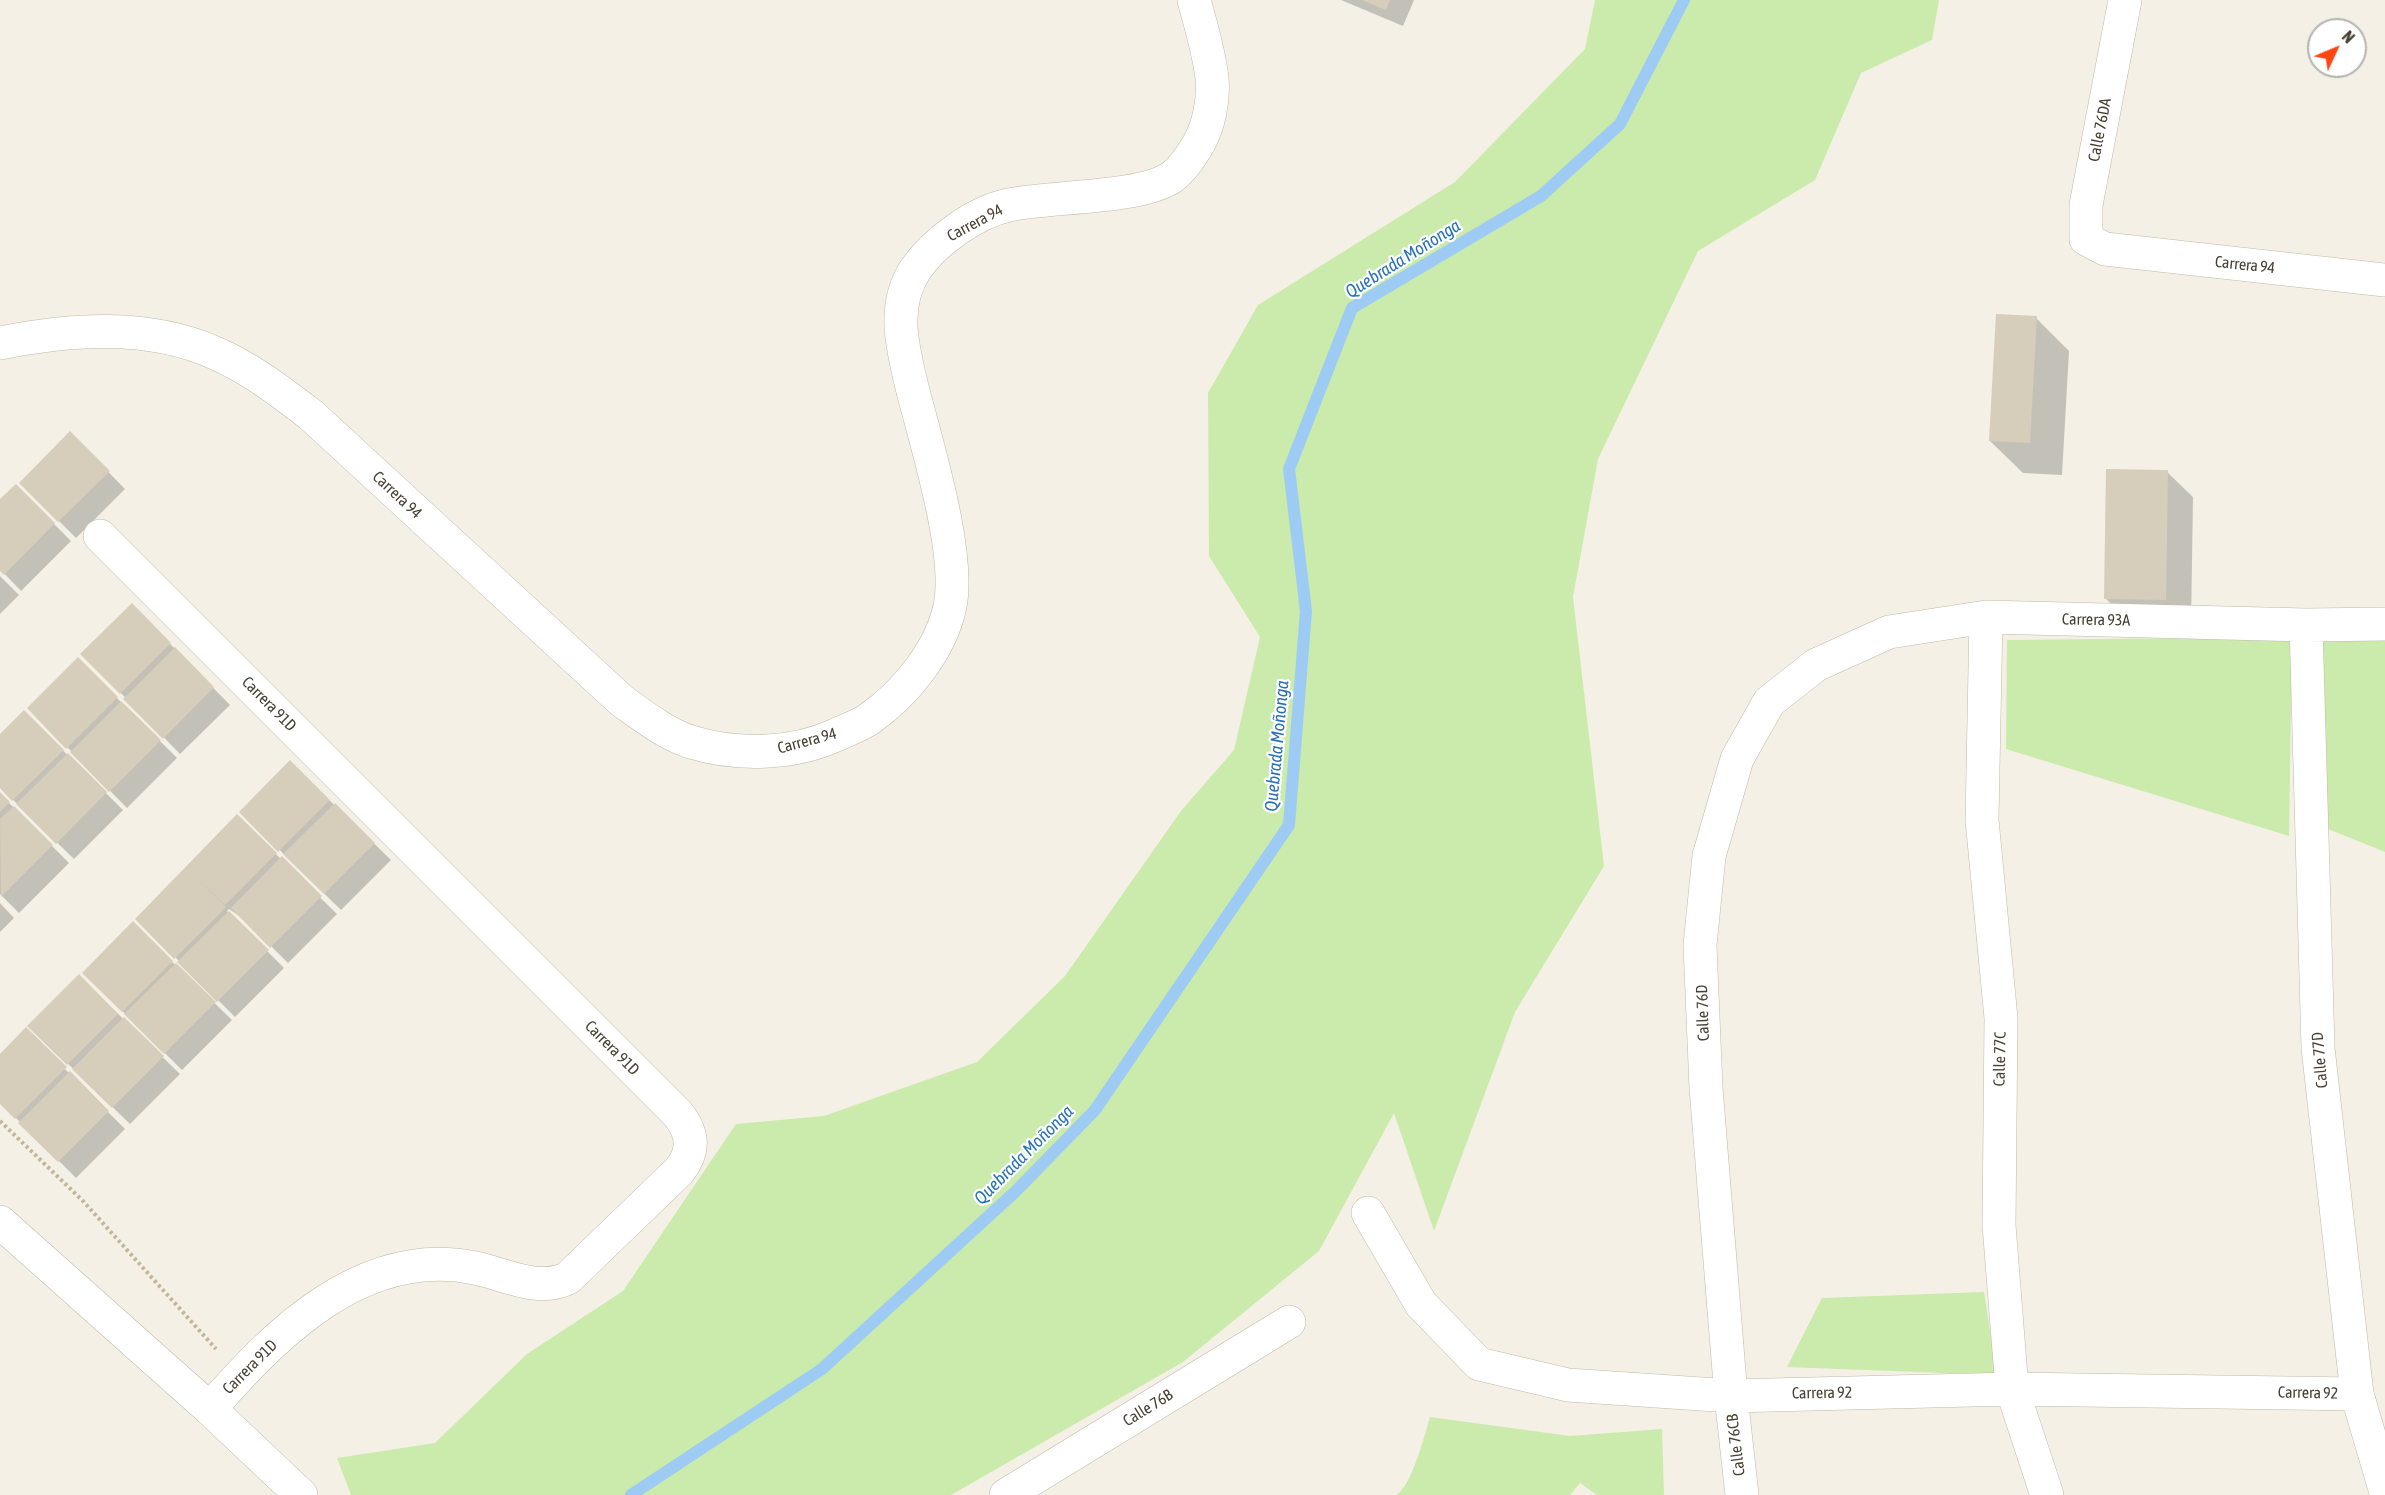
<!DOCTYPE html>
<html>
<head>
<meta charset="utf-8">
<style>
  body { margin:0 }
  #map { position:relative; width:2385px; height:1495px; overflow:hidden; background:#f4f0e5; font-family:"Asap Condensed",sans-serif }
  canvas { display:block }
  .north { position:absolute; left:2307px; top:18px; width:60px; height:60px; box-sizing:border-box; background:#fff; border:2px solid #b5b3ae; border-radius:50%; rotate:46deg; font-size:16px; font-weight:700; line-height:24px; text-align:center; color:#474134 }
  .north::after { content:''; display:block; margin:auto; width:21px; height:27px; background:#ff4511; clip-path:polygon(50% 0,100% 100%,50% 72%,0 100%) }
</style>
</head>
<body>
<div id="map">
<canvas width="2385" height="1495"></canvas>
<div class="north">N</div>
</div>
<script>
const c = document.querySelector('canvas').getContext('2d');
c.lineJoin = 'round';
function paint(path, color) {
  c.fillStyle = color;
  c.fill(path, 'evenodd');
}
function trace(path, color, width, dash) {
  c.strokeStyle = color;
  c.lineWidth = width;
  c.lineCap = dash ? 'butt' : 'round';
  c.setLineDash(dash || []);
  c.stroke(path);
}
function drawText(font, color, halo, rows, align = 'center') {
  c.font = font + ' "Asap Condensed",sans-serif';
  c.lineWidth = 4.5;
  c.setLineDash([]);
  c.textBaseline = 'middle';
  c.strokeStyle = halo;
  c.fillStyle = color;
  for (const [text, x, y, turn = 0] of rows) {
    c.save();
    c.translate(x, y);
    c.rotate((+turn || 0) * Math.PI / 180);
    c.textAlign = isNaN(turn) ? turn : align;
    if (halo) c.strokeText(text, 0, 0);
    c.fillText(text, 0, 0);
    c.restore();
  }
}
paint(new Path2D(`
  M1595,0H1939L1932,40L1861,73L1815,180L1698,251L1598,459L1573,597L1604,866L1515,1012L1434,1231L1394,1113L1319,1251L1183,1362L951,1495H351L337,1458L435,1443L527,1354L623,1291L736,1124L824,1116L977,1062L1065,976L1181,811L1234,750L1260,637L1209,556L1208,393L1258,305L1455,182L1585,49Z
  M2385,632V852L2328,829L2314,635Z
  M2292,637L2289,836L2006,749L2007,640Z
  M1984,1292L1997,1375L1787,1367L1822,1298Z
  M1430,1417L1570,1436L1662,1429L1664,1495H1597L1580,1483L1570,1495H1396C1411,1488 1425,1434 1430,1417Z`), '#caebab');
paint(new Path2D(`
  M1341,0H1414L1403,26Z
  M2036,318L2069,351L2062,475L2023,473L1990,441Z
  M70,433L125,489L76,538L21,483Z
  M2167,472L2193,497L2191,625L2131,623L2105,598Z
  M16,486L71,541L21,591L0,569V502Z
  M0,576L19,595L0,614Z
  M132,605L230,705L180,754L83,654Z
  M78,659L177,758L127,808L29,708Z
  M24,712L123,810L74,859L0,787V736Z
  M290,762L391,860L341,910L241,812Z
  M0,794L69,863L19,913L0,894Z
  M237,816L337,914L288,963L244,919L229,909L227,911L284,968L235,1017L137,919Z
  M0,903L14,918L0,932Z
  M133,924L232,1020L182,1070L84,973Z
  M79,976L180,1074L130,1124L29,1026Z
  M26,1030L125,1129L76,1178L0,1102V1056Z`), '#0003');
trace(new Path2D(`
  M631,1495L822,1369L1016,1191L1095,1110L1289,825L1306,611L1289,469L1352,308L1541,196L1620,124L1684,0`), '#9dcbf4', 12);
paint(new Path2D(`
  M1362,0H1390L1386,10Z
  M1996,314L2037,316L2030,443L1989,441Z
  M70,431L110,471L58,522L19,483Z
  M2106,469L2168,470L2166,600L2104,599Z
  M16,484L55,523L4,575L0,571V499Z
  M132,603L171,643L120,694L80,654Z
  M175,647L214,687L163,739L123,699Z
  M78,657L118,697L66,749L27,708Z
  M121,701L161,740L109,792L70,752Z
  M24,710L64,750L12,801L0,788V734Z
  M68,753L107,792L56,844L16,804Z
  M290,760L330,800L278,852L239,812Z
  M0,792L10,802L0,812Z
  M335,803L375,843L324,894L283,854Z
  M14,806L53,845L1,897L0,819Z
  M237,814L277,853L225,905L195,876L226,907L174,959L135,919Z
  M282,856L322,896L270,948L231,908Z
  M229,911L269,950L217,1002L177,962Z
  M133,921L173,961L122,1012L82,973Z
  M176,963L216,1002L164,1054L124,1014Z
  M79,974L118,1014L67,1065L27,1026Z
  M124,1017L164,1056L112,1108L72,1069Z
  M26,1027L67,1067L15,1119L0,1104V1054Z
  M70,1071L109,1111L58,1162L18,1123Z`), '#d6cdba');
const street = new Path2D(`
  M2125,0L2086,205V239L2105,249L2385,280
  M0,343C70,329 148,323 215,353C250,368 281,392 311,415L622,701C643,716 666,734 691,742C737,756 792,755 836,735C846,730 859,726 869,719C905,694 941,650 950,606C961,551 925,440 911,383C902,345 892,306 915,270C934,242 975,212 1009,205C1051,196 1140,199 1172,177C1183,169 1192,155 1199,143C1209,125 1214,99 1212,78C1209,52 1201,26 1194,0
  M100,536L678,1114C693,1133 695,1151 679,1171L568,1278C538,1293 505,1274 475,1268C364,1245 275,1333 210,1409
  M1986,617L1982,820L2001,1018L1999,1225L2012,1389L2047,1495
  M2306,625L2318,1048L2357,1394L2385,1489
  M1368,1213L1421,1304L1479,1364L1568,1385L1731,1396L2012,1389L2357,1394
  M0,1222L210,1409L301,1495
  M1006,1495L1289,1322
  M1742,1495L1731,1396L1706,1088L1700,945L1709,856L1737,759L1769,702L1816,665L1889,632L1986,617L2306,625L2385,624`);
trace(street, '#c0b9a7', 34);
trace(new Path2D(`
  M0,1121L83,1201L216,1349`), '#c2b698', 4, [3, 3]);
trace(street, '#fff', 33);
drawText('16px', '#474134', '#fff', [
  ["Calle 76DA",2100,130,-79],
  ["Carrera 94",975,223,-28],
  ["Carrera 94",2245,265,6],
  ["Carrera 94",397,495,43],
  ["Carrera 93A",2096,620,1],
  ["Carrera 91D",269,704,45],
  ["Carrera 94",807,741,-15],
  ["Calle 76D",1703,1013,-92],
  ["Carrera 91D",612,1048,45],
  ["Calle 77C",2000,1059,-89],
  ["Calle 77D",2320,1060,-95],
  ["Carrera 91D",250,1367,-45],
  ["Carrera 92",1822,1393,-1],
  ["Carrera 92",2308,1393,1],
  ["Calle 76B",1148,1408,-32],
  ["Calle 76CB",1736,1445,-97]
]);
drawText('italic 18px', '#2771b9', '#fff', [
  ["Quebrada Moñonga",1403,259,-32],
  ["Quebrada Moñonga",1277,746,-85],
  ["Quebrada Moñonga",1024,1155,-45]
]);
</script>
</body>
</html>
